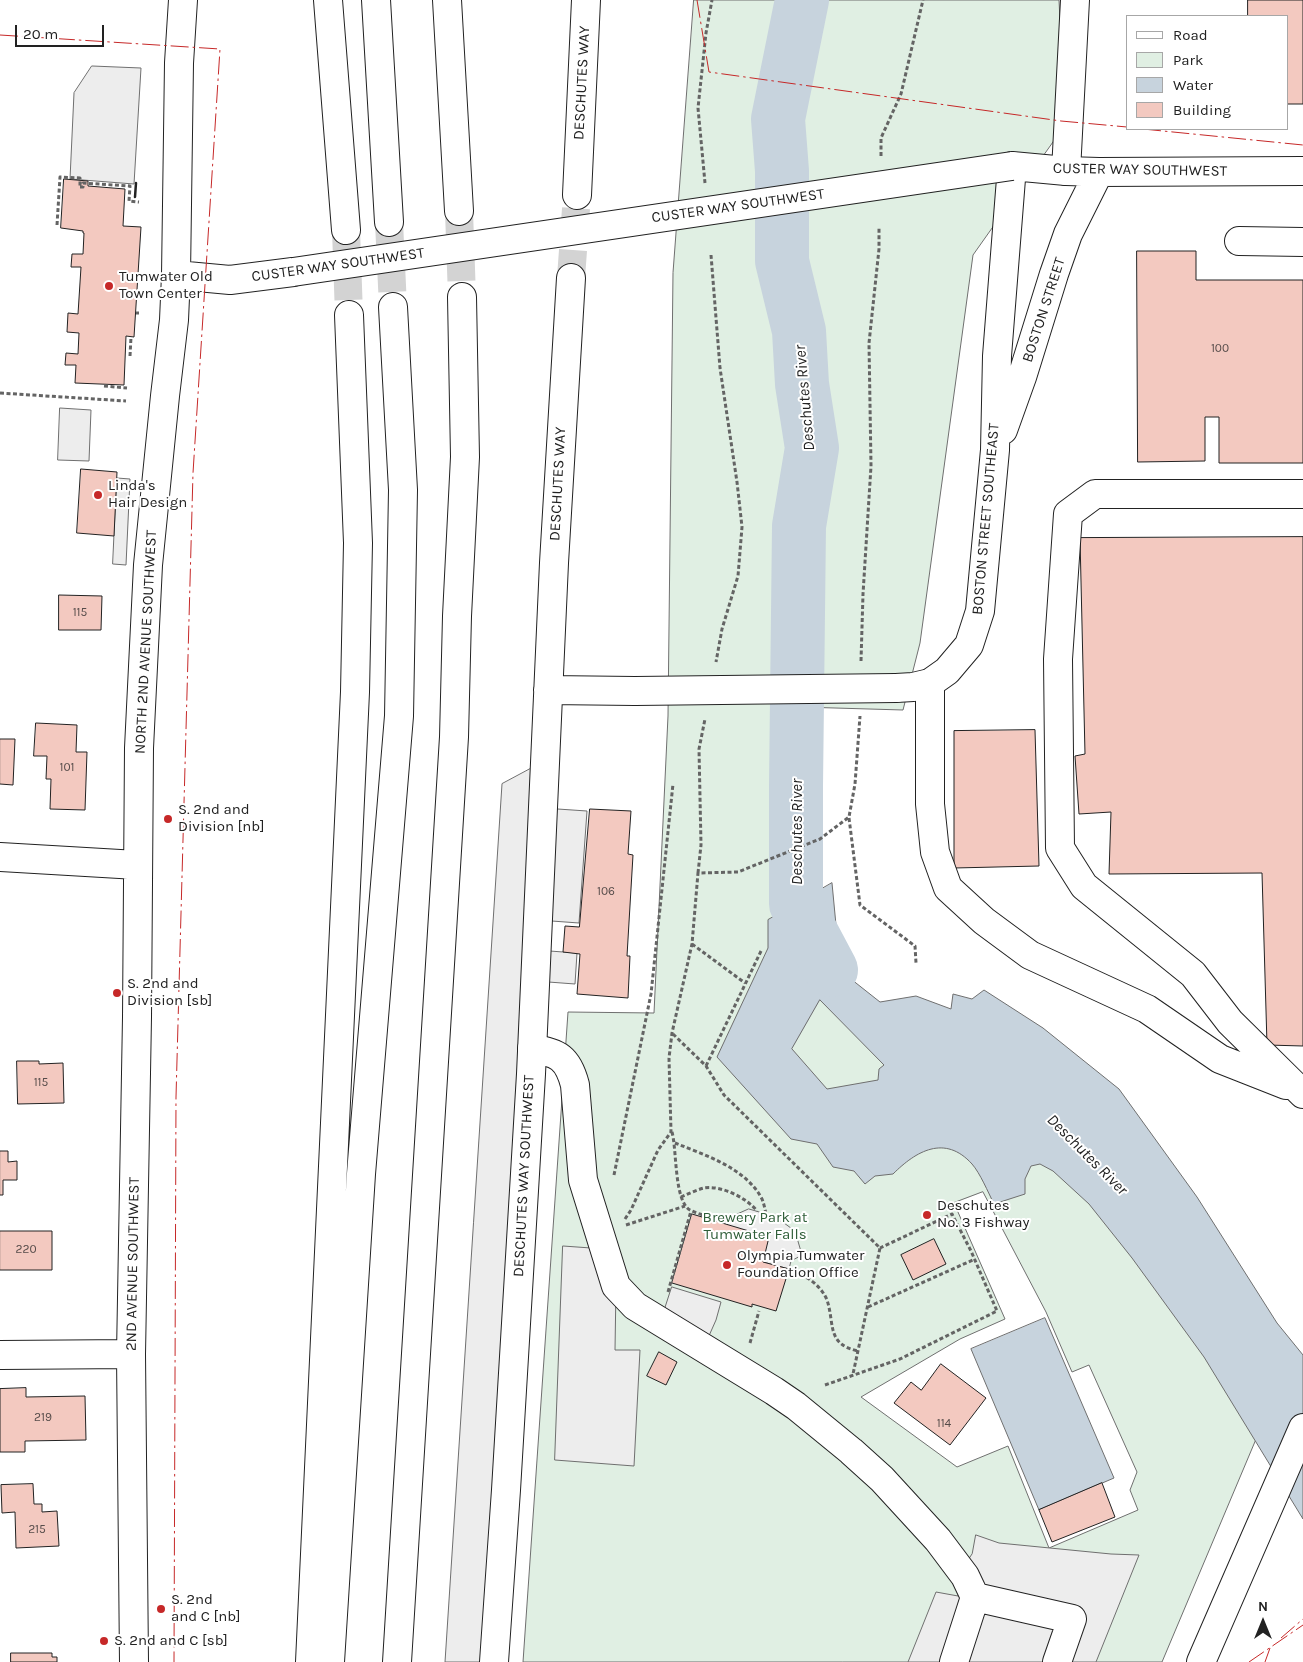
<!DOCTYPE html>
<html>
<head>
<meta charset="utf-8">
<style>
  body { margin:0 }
  #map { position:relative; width:1303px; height:1662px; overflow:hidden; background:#fff; font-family:Karla,sans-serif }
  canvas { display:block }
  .legend { position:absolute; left:1126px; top:15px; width:162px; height:115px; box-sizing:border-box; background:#fff; border:1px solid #a7a7a7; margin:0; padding:6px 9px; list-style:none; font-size:15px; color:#222 }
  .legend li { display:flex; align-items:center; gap:10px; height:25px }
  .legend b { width:25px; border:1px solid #a7a7a7 }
  .north { position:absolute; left:1238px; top:1597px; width:50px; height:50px; -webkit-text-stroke:4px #fff; paint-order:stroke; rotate:0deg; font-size:14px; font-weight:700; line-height:20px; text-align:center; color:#222 }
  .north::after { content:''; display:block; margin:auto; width:18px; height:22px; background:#222; clip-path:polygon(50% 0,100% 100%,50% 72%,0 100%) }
  .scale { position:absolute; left:15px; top:25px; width:89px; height:22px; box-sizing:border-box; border:2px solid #222; border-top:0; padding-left:6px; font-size:15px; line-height:18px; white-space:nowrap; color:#222; -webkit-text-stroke:4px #fff; paint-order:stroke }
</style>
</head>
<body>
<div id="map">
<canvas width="1303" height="1662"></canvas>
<ul class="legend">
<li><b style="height:6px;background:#fff"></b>Road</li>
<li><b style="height:14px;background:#e0efe3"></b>Park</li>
<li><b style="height:14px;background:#c7d3dd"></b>Water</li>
<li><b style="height:14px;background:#f3c9c0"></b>Building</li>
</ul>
<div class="north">N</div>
<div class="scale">20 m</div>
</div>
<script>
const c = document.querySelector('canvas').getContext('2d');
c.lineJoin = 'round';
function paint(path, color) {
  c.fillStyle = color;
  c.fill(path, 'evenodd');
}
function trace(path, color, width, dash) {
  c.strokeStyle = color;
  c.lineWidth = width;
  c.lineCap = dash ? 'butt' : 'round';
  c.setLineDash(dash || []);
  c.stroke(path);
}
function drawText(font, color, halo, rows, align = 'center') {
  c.font = font + ' Karla,sans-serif';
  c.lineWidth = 4;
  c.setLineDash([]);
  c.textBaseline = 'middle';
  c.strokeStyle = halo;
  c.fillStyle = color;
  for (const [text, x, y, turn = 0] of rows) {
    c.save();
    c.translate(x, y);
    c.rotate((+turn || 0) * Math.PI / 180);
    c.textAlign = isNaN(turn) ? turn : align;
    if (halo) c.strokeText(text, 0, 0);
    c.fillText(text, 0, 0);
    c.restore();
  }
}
const green = new Path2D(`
  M694,0H1059L1065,125L973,255L920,643L903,710L801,707L796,786V904L833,975L1052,1117L1270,1406L1162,1662H523L568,1012L654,1013L668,716L673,273ZM983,1192L1046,1312L1072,1372L1089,1365L1137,1472L1130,1490L1138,1510L1049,1548L1008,1446L957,1467L861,1397L960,1339L1005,1319L954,1203Z`);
paint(green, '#e0efe3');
trace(green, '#6f6f6f', 1);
const parking = new Path2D(`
  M92,66L141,68L134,184L70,179L74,93Z
  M60,408L91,410L89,461L58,460Z
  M117,478L130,479L126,565L113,564Z
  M545,761L543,808L587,811L579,923L538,920L536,950L577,953L575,984L535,981L494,1662H445L502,784Z
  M749,1209L766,1214L784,1223L795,1231L802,1255L791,1261L789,1269L763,1262L727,1224L731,1217Z
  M563,1246L605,1249L616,1286L615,1350H640L634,1466L555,1460Z
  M672,1287L721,1302L716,1320L704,1347L661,1321Z
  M976,1535L999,1543L1111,1554L1139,1555L1096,1662H908L936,1592L958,1596L966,1563L972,1554Z`);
paint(parking, '#ededed');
trace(parking, '#6f6f6f', 1);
const water = new Path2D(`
  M832,883L836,925L837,968L880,1002L916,996L951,1009L953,994L972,999L984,990L1043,1028L1119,1089L1197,1197L1277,1323L1303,1355V1519L1204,1357L1132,1258L1089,1204L1053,1171L1040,1164L1031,1166L1025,1179V1194L994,1204C988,1192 980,1173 972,1164C945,1134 916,1151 893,1174L875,1176L865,1184L854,1171L833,1167L817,1144L791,1139L717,1057L768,948V920ZM820,1000L884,1065L879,1069L878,1080L827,1089L792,1049Z
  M1045,1318L1114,1478L1039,1510L971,1349Z`);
paint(water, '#c7d3dd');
trace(water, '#6f6f6f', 1);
trace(new Path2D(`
  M802,0L778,119L782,171V261L799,331L802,384L812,448L799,526L796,786V904L831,970`), '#c7d3dd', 54);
const building = new Path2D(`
  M1248,0H1303V104H1287V16H1248Z
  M64,179L88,181V186L125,189L123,226L141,227L134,337L126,336L124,385L75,383L76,365H65L66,353L78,354L79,333L67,332L68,313L78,314L81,267H71L72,254H83L84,233H83V231L61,228Z
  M1137,251H1196V280H1303V463H1219V417H1205V461L1138,462Z
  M81,469L117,472L114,536L77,533Z
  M1303,537V1046L1267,1045L1262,873L1109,874L1111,812L1079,814L1075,756L1085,754L1080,538Z
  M59,595L102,596L101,630H59Z
  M36,723L77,725L76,752H87L85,810L50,809L51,779H46L47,756H34Z
  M1035,730L1039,866L954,868V731Z
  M0,739H15L13,785L0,784Z
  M590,809L631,811L628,854L633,855L627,956H630L628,998L577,994L580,954L563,952L565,926L579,927Z
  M17,1061H39V1064L63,1063L64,1103L18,1104Z
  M0,1151H8V1162L17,1161V1180H3V1195H0Z
  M692,1214L769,1237L763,1262L789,1269L776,1311L752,1304V1307L672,1283Z
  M0,1231H52V1270H0Z
  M934,1239L946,1264L913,1280L901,1255Z
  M659,1352L677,1362L666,1385L647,1376Z
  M941,1364L986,1398L950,1445L894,1403L911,1382L921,1390Z
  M26,1388V1397L85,1396L86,1440L25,1441V1452H0V1389Z
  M1102,1483L1115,1517L1052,1542L1039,1510Z
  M33,1484L34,1504H42V1512L57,1511L59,1546L16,1548L15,1512L2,1513L1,1485Z
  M11,1653H52V1657H57V1662H11Z`);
paint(building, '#f3c9c0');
trace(building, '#222', 1);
trace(new Path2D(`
  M571,278L577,195`), '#d3d3d3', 28, [28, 14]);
trace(new Path2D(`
  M459,211L462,297
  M389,222L393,307
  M346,230L349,315`), '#d3d3d3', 28, [28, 14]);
const minor = new Path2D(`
  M1066,171L1075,0
  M1239,241L1303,242
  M1303,494H1095L1068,514L1058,659L1060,848L1084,886L1193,974L1230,1022L1303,1094
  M930,683V804L935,852L948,888L984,921L1030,955L1147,1009L1220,1059L1286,1085
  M0,857L137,865
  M532,1049C558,1052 568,1058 575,1085L583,1180L616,1286L635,1306L774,1391L796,1406L851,1451L882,1479L938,1540L965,1576L975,1597L954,1662
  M0,1355L131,1354
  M975,1597L1072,1619L1057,1662
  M134,1662L131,1354L137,1017L139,748L148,565L165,396L174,320L176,275`);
const major = new Path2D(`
  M183,0L179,63L176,275L230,280L293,272
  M577,195L586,0
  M1003,430L1022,377L1054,274L1068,234L1099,172
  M896,688L913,687L930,683L947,671L969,645L980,611L995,450L997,356L1012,166L1066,171L1099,172L1303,171
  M548,690L635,691
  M494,1662L506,1490L531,1074L554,563L571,278
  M1201,1662L1303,1428`);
const highway = new Path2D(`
  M328,0L346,230
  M376,0L389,222
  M447,0L459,211
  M310,1662L355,692L358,543L349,315
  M330,1662L361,1174L399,716L403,490L393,307
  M397,1662L454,737L457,616L465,457L462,297`);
trace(minor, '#222', 30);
trace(major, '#222', 30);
trace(highway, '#222', 30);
trace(new Path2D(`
  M881,156V138L901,94L923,0
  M705,183L698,108L706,33L712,0
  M80,187H83V183L130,186L129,201L139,202
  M57,225L60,177L80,178V187
  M711,255L720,368L737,482L742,527L738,576L722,629L716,662
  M136,313H139
  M130,356L131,337
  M104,386L127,388
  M0,393L126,401
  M861,661L863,594L871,466L869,343L879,249V228
  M849,818L860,905L915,946L916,963
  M698,873L701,845L699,749L705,719
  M692,944L745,983
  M673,1034L706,1066L724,1095L880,1248L853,1374
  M706,1066L762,949
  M672,1132C677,1150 674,1201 690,1210C701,1216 716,1217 728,1221
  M675,1143C705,1155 746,1168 762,1199C764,1204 765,1209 766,1214
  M614,1175L651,994L673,784
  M681,1197C688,1194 696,1190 704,1188C721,1185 747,1198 757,1211
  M625,1219L631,1210L658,1150L671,1132L669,1058L672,1033L692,944L698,873L738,872L820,839L849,817L855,784L860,716
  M626,1225L685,1206
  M789,1269C804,1274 821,1285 827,1300C835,1324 826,1344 858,1351
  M668,1292L691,1211
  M868,1307L975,1259
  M750,1343L759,1311
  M825,1385L900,1359L997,1311L971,1251L952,1214L880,1248`), '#646464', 3, [4, 2.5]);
trace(minor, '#fff', 28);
trace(major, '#fff', 28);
trace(highway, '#fff', 28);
const majorBridge = new Path2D(`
  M293,272L1012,166
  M635,691L896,688`);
trace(majorBridge, '#222', 30, []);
trace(majorBridge, '#fff', 28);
trace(new Path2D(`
  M135,197L136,183`), '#222', 2.5);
trace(new Path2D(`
  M697,0L709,72L1061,121L1127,127
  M0,35L220,49L193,473L176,1097L174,1662
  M1143,129L1303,145
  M1281,1638L1303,1619
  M1249,1662L1303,1625
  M1265,1662L1270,1648`), '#c62828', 1, [18, 4, 2.5, 4]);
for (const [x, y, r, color] of [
  [109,286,5,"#c62828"],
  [98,495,5,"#c62828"],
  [168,819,5,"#c62828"],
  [117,993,5,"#c62828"],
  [927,1215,5,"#c62828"],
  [727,1265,5,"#c62828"],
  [161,1609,5,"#c62828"],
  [104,1641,5,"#c62828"]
]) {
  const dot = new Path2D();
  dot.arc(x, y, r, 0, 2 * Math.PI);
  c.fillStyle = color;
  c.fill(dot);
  trace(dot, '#fff', 2);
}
drawText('12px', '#564c4a', null, [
  ["100",1220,349],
  ["115",80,613],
  ["101",67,768],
  ["106",606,892],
  ["115",41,1083],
  ["220",26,1250],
  ["219",43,1418],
  ["114",944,1424],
  ["215",37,1530]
]);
drawText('15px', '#222', '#fff', [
  ["DESCHUTES WAY",582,83,-87],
  ["CUSTER WAY SOUTHWEST",1140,170,1],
  ["CUSTER WAY SOUTHWEST",738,206,-8],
  ["CUSTER WAY SOUTHWEST",338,265,-8],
  ["BOSTON STREET",1044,310,-72],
  ["DESCHUTES WAY",558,484,-87],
  ["BOSTON STREET SOUTHEAST",986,519,-85],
  ["NORTH 2ND AVENUE SOUTHWEST",146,642,-87],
  ["DESCHUTES WAY SOUTHWEST",524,1176,-87],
  ["2ND AVENUE SOUTHWEST",133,1264,-89]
]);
drawText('15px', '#222', '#fff', [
  ["Tumwater Old",119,277],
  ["Town Center",119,294],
  ["Linda's",108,486],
  ["Hair Design",108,503],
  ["S. 2nd and",178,810],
  ["Division [nb]",178,827],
  ["S. 2nd and",127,984],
  ["Division [sb]",127,1001],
  ["Deschutes",937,1206],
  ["No. 3 Fishway",937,1223],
  ["Olympia Tumwater",737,1256],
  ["Foundation Office",737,1273],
  ["S. 2nd",171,1600],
  ["and C [nb]",171,1617],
  ["S. 2nd and C [sb]",114,1641]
], 'left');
drawText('15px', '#2f5e38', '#fff', [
  ["Brewery Park at",755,1218],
  ["Tumwater Falls",755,1235]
]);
drawText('italic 16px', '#222', '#fff', [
  ["Deschutes River",805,398,-95],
  ["Deschutes River",797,832,-90],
  ["Deschutes River",1087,1155,45]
]);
</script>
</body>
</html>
